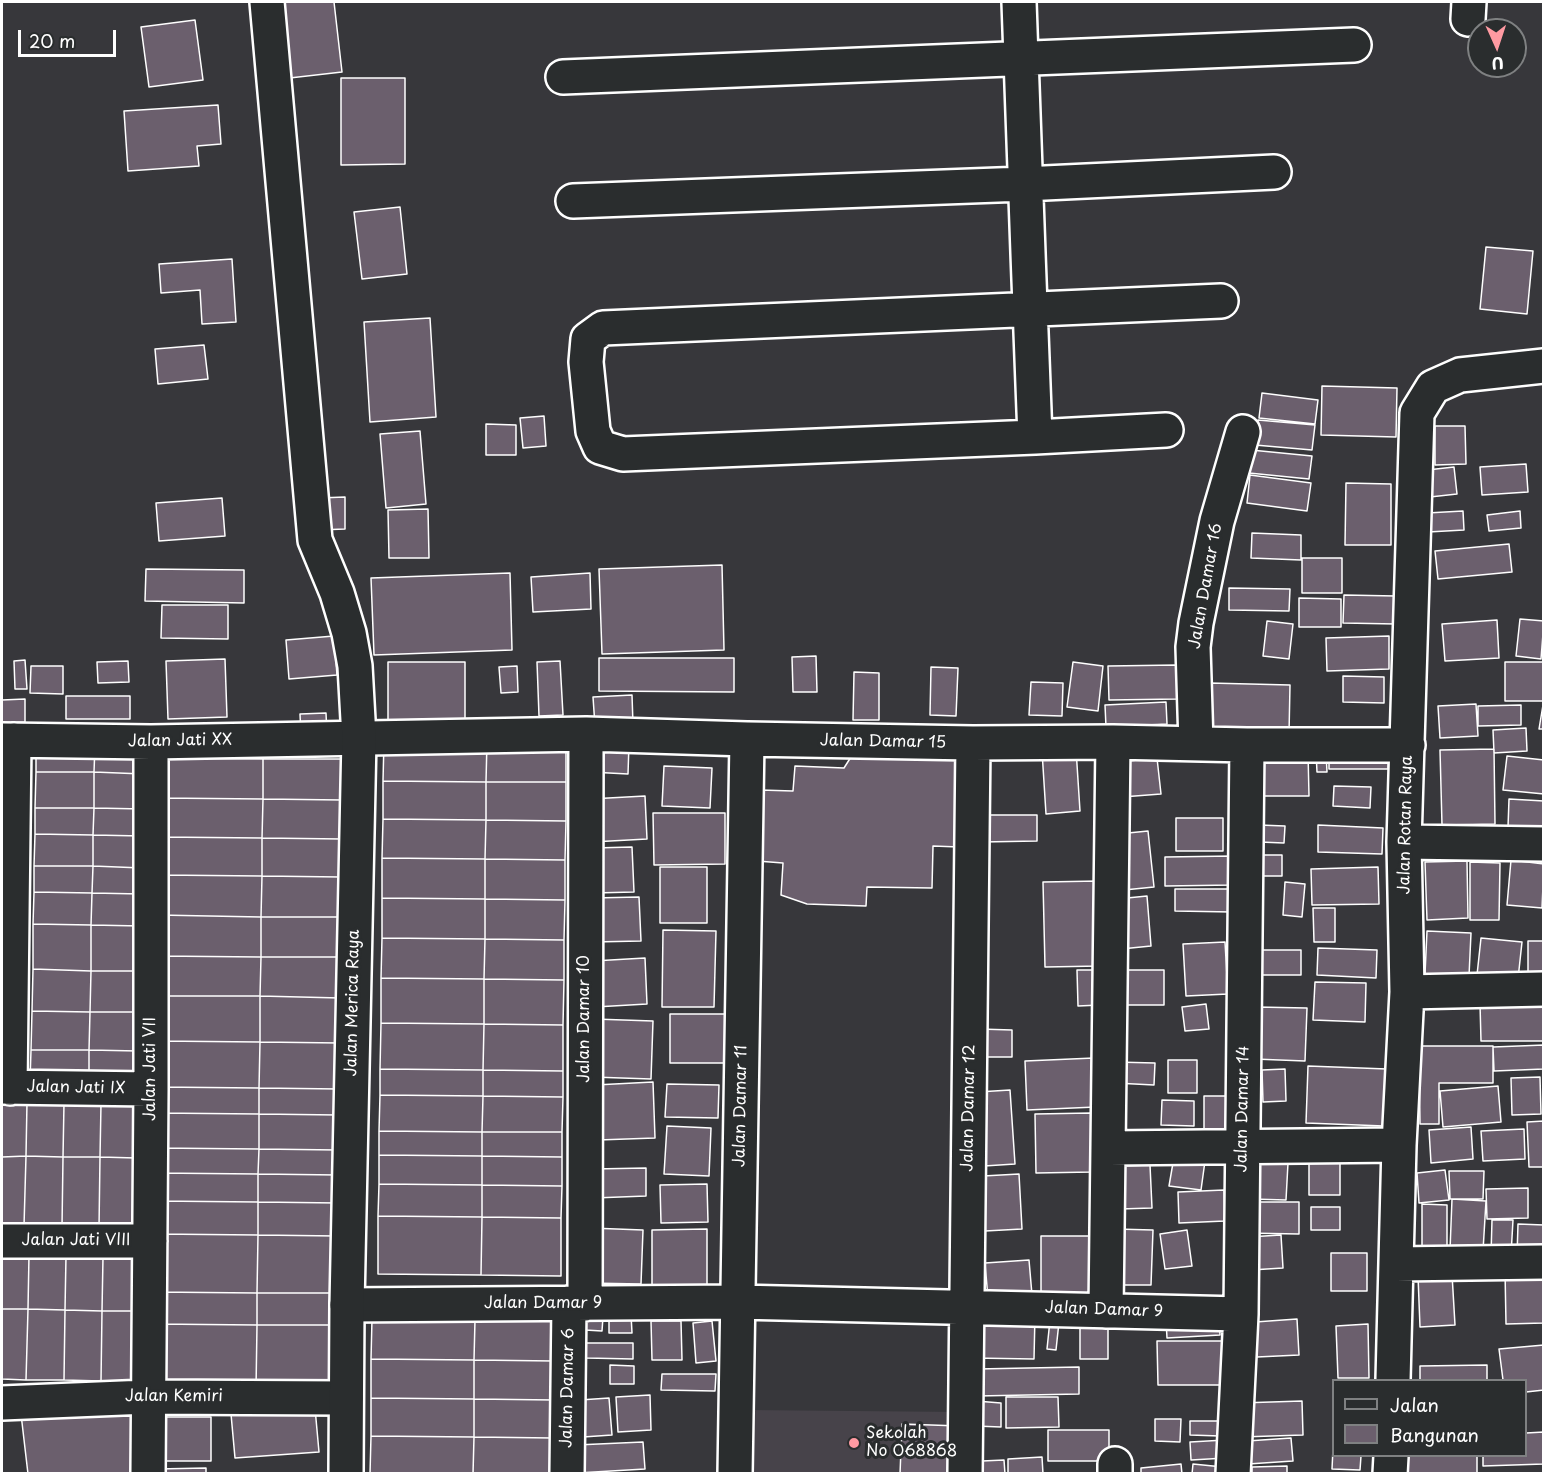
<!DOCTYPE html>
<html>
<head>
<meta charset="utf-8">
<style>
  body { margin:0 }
  #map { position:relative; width:1545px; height:1475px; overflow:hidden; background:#37373b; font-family:"Playpen Sans",sans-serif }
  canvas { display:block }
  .frame { position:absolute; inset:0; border:3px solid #fff; pointer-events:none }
  .legend { position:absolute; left:1332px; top:1379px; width:195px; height:78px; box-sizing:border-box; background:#2a2d2e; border:2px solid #7f8182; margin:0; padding:8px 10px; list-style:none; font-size:18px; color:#fff }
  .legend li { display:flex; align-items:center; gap:12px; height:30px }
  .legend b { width:30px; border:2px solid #7f8182 }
  .north { position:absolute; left:1467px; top:18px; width:60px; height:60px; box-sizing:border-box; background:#2a2d2e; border:2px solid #7f8182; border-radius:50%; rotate:177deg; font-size:16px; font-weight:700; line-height:24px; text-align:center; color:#fff }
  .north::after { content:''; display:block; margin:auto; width:21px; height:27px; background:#ff9aa2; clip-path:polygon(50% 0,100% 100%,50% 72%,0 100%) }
  .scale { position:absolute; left:18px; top:30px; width:98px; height:27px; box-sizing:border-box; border:3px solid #fff; border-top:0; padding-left:8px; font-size:18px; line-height:21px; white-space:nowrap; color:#fff; -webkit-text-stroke:4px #2a2d2e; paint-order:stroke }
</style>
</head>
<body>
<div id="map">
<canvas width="1545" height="1475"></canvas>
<div class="frame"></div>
<ul class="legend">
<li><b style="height:8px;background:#2a2d2e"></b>Jalan</li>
<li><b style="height:16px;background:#6b5f6d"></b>Bangunan</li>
</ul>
<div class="north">U</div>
<div class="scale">20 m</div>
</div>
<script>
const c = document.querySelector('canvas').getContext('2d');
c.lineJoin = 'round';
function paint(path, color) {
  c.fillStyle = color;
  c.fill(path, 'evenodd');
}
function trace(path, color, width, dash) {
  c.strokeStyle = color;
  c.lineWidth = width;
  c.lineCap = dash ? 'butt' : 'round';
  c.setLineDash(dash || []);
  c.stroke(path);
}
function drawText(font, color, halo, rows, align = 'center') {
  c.font = font + ' "Playpen Sans",sans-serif';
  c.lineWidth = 6;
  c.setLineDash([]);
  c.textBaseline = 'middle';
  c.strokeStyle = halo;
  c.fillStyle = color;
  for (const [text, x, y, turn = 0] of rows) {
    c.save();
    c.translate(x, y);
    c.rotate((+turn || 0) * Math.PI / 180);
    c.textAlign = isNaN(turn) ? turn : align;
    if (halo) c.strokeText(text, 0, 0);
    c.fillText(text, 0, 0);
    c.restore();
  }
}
paint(new Path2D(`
  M747,1410L962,1412L961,1473L747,1474Z`), '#47434a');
const building = new Path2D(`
  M283,2H334L342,72L281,79Z
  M195,20L203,80L149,87L141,27Z
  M341,78H405V164L341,165Z
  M218,105L221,144L197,146L199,166L128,171L124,111Z
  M400,207L407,274L362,279L354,212Z
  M1486,247L1533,251L1527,314L1480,309Z
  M232,259L236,322L202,324L200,290L161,293L159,264Z
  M430,318L436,417L370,422L364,322Z
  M204,345L208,379L158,384L155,349Z
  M1322,386L1397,388L1396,437L1321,435Z
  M1262,393L1318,400L1315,424L1259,418Z
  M544,416L546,446L523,448L520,418Z
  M1258,420L1315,425L1312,450L1255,445Z
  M486,424L516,425V455H486Z
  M1435,426H1465L1466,464L1435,465Z
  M420,431L426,504L386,508L380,434Z
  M1251,450L1312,456L1309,479L1249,473Z
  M1526,464L1528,492L1482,495L1480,467Z
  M1454,467L1457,494L1430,497L1427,470Z
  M1250,475L1311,483L1307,511L1247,503Z
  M1346,483L1391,484V545H1345Z
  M345,497V529L319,530V498Z
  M222,498L225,536L159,541L156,503Z
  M428,509L429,558H389L388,510Z
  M1463,511L1464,530L1428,532L1427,513Z
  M1520,511L1521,528L1489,531L1487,515Z
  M1252,533L1301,535V560L1251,558Z
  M1509,544L1512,572L1438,579L1435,551Z
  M1302,558H1342V593H1302Z
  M722,565L724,650L602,654L599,569Z
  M146,569L244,570V603L145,601Z
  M510,573L512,650L374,655L371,578Z
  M590,573L591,609L533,612L531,577Z
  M1229,588L1290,589L1289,611L1229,610Z
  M1344,595L1396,596V624L1343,623Z
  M1299,598L1341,599V627H1299Z
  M162,605H228V639L161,638Z
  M1520,619L1544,621L1541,659L1516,656Z
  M1497,620L1499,658L1445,661L1442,624Z
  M1267,621L1293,624L1289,659L1263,656Z
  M334,636L337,675L289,679L286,640Z
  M1389,636V669L1327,671L1326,638Z
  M816,656L817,692H793L792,657Z
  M599,658H734V692L599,691Z
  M225,659L227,717L168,719L166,661Z
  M25,660L27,689H15L14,661Z
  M128,661L129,682L98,683L97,662Z
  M560,661L563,715L539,716L537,662Z
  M388,662H465V719L388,720Z
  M1073,662L1103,666L1098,711L1067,707Z
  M1505,662H1544V701H1505Z
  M1177,665L1178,699L1109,700L1108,666Z
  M31,666H63V694L30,693Z
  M517,666L518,692L501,693L499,667Z
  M931,667L958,668L956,716L930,715Z
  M854,672L879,673V720H853Z
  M1343,676L1384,677V703L1343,702Z
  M1031,682L1063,683L1062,716L1029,715Z
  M1209,683L1290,685L1289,734L1208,732Z
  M632,695L633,724L595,726L593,697Z
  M66,696H130V719H66Z
  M25,699V722L2,723V700Z
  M1166,702L1167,724L1106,727L1105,705Z
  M1476,704L1478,736L1440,738L1438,706Z
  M1521,705V725L1478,726V706Z
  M1543,705H1544V729H1539Z
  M326,713L327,735L301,736L300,714Z
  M1526,728L1527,751L1494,753L1493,730Z
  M384,740L487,741L486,782L383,781Z
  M487,741L566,742V782H486Z
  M591,744H629L628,774L590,772Z
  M36,745H95L94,772H36Z
  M95,745L144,747L143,774L94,772Z
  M856,749L961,751L959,847L933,846L932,888L867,887L866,906L807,904L781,895L783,863L757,861L760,790L793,791L795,766L844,768Z
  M1076,749L1080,811L1046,814L1042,751Z
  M1494,749L1495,824L1442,825L1440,750Z
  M1255,752H1308L1309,796H1256Z
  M1316,752H1326L1327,772H1317Z
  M1329,753H1389L1388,769H1329Z
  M1507,756L1544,760V794L1503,790Z
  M160,758L263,759V799L159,798Z
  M1157,758L1161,794L1122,797L1119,762Z
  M263,759H343L342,800L263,799Z
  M664,766L712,768L710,808L662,806Z
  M36,772H94V808H35Z
  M94,772L143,774V809L94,808Z
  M383,781L486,782V820L383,819Z
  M486,782H566V821L486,820Z
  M1334,786L1371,787L1370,808L1333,806Z
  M645,796L647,839L592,842L590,799Z
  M159,798L263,799L262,838L159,837Z
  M263,799L342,800V839L262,838Z
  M1509,799L1544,801V830L1508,827Z
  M35,808H94L93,835L35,834Z
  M94,808L143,809L142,836L93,835Z
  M653,813H725V864L654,865Z
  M982,815H1037V841L982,842Z
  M1176,818H1223V851H1176Z
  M383,819L486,820L485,859L382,858Z
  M486,820L566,821L565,860L485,859Z
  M1259,825L1285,826L1284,843L1259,842Z
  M1318,825L1383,828L1382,854L1318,852Z
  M1148,831L1154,887L1124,890L1118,834Z
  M35,834L93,835V866H34Z
  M93,835L142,836V868L93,866Z
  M159,837L262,838V876L159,875Z
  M262,838L342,839L341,877L262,876Z
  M632,847L634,892L594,893L593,848Z
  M1263,855H1282V876H1263Z
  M1233,856V885L1165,886V857Z
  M382,858L485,859V899L382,898Z
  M485,859L565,860V900L485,899Z
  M1511,860L1544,864L1542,908L1507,905Z
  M1467,861L1468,918L1427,920L1425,862Z
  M1470,862L1500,863L1499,920H1470Z
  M34,866H93L92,893L34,892Z
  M93,866L142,868L141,894L92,893Z
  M660,867H707V923H660Z
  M1378,867L1379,904L1312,905L1311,869Z
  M159,875L262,876L261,917L158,915Z
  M262,876L341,877V917H261Z
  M1099,881L1100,966L1045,967L1043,882Z
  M1285,882L1305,884L1302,917L1283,915Z
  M1175,889H1233L1232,912L1175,911Z
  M34,892L92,893L91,925L33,924Z
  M92,893L141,894V926L91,925Z
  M1147,896L1151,946L1121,949L1117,899Z
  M639,897L641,941L593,942L592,898Z
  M382,898L485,899V939L382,938Z
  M485,899L565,900L564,940L485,939Z
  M1313,908H1335V942H1314Z
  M158,915L261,917V957L158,956Z
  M261,917H341V957H261Z
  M33,924L91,925V971L33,969Z
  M91,925L141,926L140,971H91Z
  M663,930L716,931L714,1007H662Z
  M1427,931L1471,933L1469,976L1425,974Z
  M382,938L485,939L484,979L381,978Z
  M1481,938L1522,942L1518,979L1477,975Z
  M485,939L564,940V980L484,979Z
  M1528,941H1544V980L1528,981Z
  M1225,942L1228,994L1186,996L1183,944Z
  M1318,948L1377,950L1376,978L1317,975Z
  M1253,950H1301V975H1253Z
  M158,956L261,957L260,996H157Z
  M261,957H341L340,998L260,996Z
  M645,958L647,1004L595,1007L593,961Z
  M33,969L91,971L90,1012L32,1011Z
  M1077,970H1099L1100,1005L1078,1006Z
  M1123,970H1164V1005H1123Z
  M91,971H140L139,1012H90Z
  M381,978L484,979V1024L381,1023Z
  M484,979L564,980L563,1025L484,1024Z
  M1315,982L1366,983L1365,1022L1313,1020Z
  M157,996H260V1042L157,1041Z
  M260,996L340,998V1043L260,1042Z
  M1544,1002V1041H1481L1480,1004Z
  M1206,1004L1209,1029L1185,1031L1182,1007Z
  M1256,1007L1307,1008L1305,1061L1254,1059Z
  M32,1011L90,1012L89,1050H31Z
  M90,1012H139L138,1051L89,1050Z
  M670,1014H725V1063H670Z
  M594,1019L653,1021L651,1079L592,1077Z
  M381,1023L484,1024L483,1070L380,1069Z
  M484,1024L563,1025V1071L483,1070Z
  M979,1029L1012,1030V1057H978Z
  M157,1041L260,1042L259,1088L156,1087Z
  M260,1042L340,1043L339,1089L259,1088Z
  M1544,1045V1069L1494,1071L1493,1047Z
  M1419,1046H1493V1083H1439V1124H1420Z
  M31,1050H89V1082L30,1081Z
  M89,1050L138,1051V1083L89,1082Z
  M1094,1058L1096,1107L1027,1110L1025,1061Z
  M1168,1060H1197V1093H1168Z
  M1115,1062L1155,1063L1154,1085L1115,1083Z
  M1308,1066L1387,1069L1384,1126L1306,1123Z
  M380,1069L483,1070V1096L380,1095Z
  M1285,1069L1286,1101L1263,1102L1262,1070Z
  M483,1070L563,1071V1097L483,1096Z
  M1540,1077L1541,1114L1512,1115L1511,1078Z
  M653,1082L655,1138L598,1140L595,1085Z
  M667,1084L719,1085L718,1118L665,1117Z
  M1498,1086L1501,1122L1443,1127L1440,1091Z
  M156,1087L259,1088V1114L156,1113Z
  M259,1088L339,1089L338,1115L259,1114Z
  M1010,1090L1015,1164L984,1166L978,1092Z
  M380,1095L483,1096L482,1132L379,1131Z
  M483,1096L563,1097L562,1132H482Z
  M1204,1096H1234V1134H1204Z
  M1162,1100L1194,1101V1126L1161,1125Z
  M2,1101L27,1102L26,1156L2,1157Z
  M27,1102L64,1103L63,1157L26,1156Z
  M64,1103L101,1104L100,1157H63Z
  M101,1104H137L136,1158L100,1157Z
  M156,1113L259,1114V1149L155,1148Z
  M1091,1113L1092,1172L1036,1173L1035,1114Z
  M259,1114L338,1115V1150L259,1149Z
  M1544,1121V1167H1529L1527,1122Z
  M667,1126L711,1128L709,1176L664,1174Z
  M1471,1127L1473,1159L1431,1163L1429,1130Z
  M1524,1129L1525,1159L1483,1161L1481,1131Z
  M379,1131L482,1132V1156L379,1155Z
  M482,1132H562V1157L482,1156Z
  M155,1148L259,1149L258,1174L155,1173Z
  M259,1149L338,1150V1175L258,1174Z
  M379,1155L482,1156V1185L379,1184Z
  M26,1156L24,1226H2V1157Z
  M26,1156L63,1157L62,1227L24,1226Z
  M482,1156L562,1157V1186L482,1185Z
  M63,1157H100L99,1228L62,1227Z
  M100,1157L136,1158L134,1229L99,1228Z
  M1174,1157L1205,1161L1201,1190L1169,1186Z
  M1309,1160H1340V1195H1309Z
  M1252,1162L1288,1163L1286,1200L1251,1199Z
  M1150,1165L1152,1208L1120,1209L1119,1166Z
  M646,1168V1196L594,1198L593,1169Z
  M1445,1170L1449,1200L1419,1203L1417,1173Z
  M1449,1171H1484L1483,1199H1450Z
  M155,1173L258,1174V1202L155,1201Z
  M258,1174L338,1175V1203L258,1202Z
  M1019,1174L1022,1229L985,1231L983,1176Z
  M379,1184L482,1185V1217L378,1216Z
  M707,1184L708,1222L661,1223L660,1185Z
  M482,1185L562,1186L561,1218L482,1217Z
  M1528,1188V1218L1487,1219L1486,1189Z
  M1224,1190L1225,1221L1179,1223L1178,1192Z
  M1452,1199L1486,1201L1483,1251L1450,1250Z
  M155,1201L258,1202V1235L155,1234Z
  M258,1202L338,1203L337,1236L258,1235Z
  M1244,1202H1299V1234L1244,1233Z
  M1422,1204L1447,1205V1247L1422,1246Z
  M1311,1207H1340V1230H1311Z
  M378,1216L482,1217L481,1275L378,1274Z
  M482,1217L561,1218V1276L481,1275Z
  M1492,1220H1513L1511,1255H1491Z
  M1518,1224L1544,1225L1543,1257L1517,1256Z
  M590,1228L643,1230L641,1284L588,1283Z
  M707,1229V1292L652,1291V1230Z
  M1115,1229L1153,1230L1151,1285H1114Z
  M1187,1230L1192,1266L1165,1269L1160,1234Z
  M155,1234L258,1235L257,1293L154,1292Z
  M258,1235L337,1236V1293H257Z
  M1281,1235L1283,1268L1251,1270L1248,1237Z
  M1041,1236H1094V1304H1041Z
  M1331,1253H1367V1291H1331Z
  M2,1255H29L28,1309H2Z
  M29,1255L66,1256L65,1310L28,1309Z
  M66,1256L103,1257L102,1311L65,1310Z
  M103,1257L139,1258L138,1311H102Z
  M1029,1260L1032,1295L988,1298L985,1263Z
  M1544,1270V1323L1506,1324L1505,1271Z
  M1452,1274L1455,1325L1420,1327L1418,1276Z
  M154,1292L257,1293V1325L154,1324Z
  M257,1293H337L336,1325H257Z
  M2,1309H28L26,1380L2,1379Z
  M28,1309L65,1310L64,1380H26Z
  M65,1310L102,1311L101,1381L64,1380Z
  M102,1311H138L137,1381H101Z
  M609,1314H631L632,1333H609Z
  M973,1314L1035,1315L1034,1359L972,1358Z
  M586,1316L603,1317L602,1331L585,1330Z
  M1080,1317H1108V1359H1080Z
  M1219,1317L1220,1335L1167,1338L1166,1320Z
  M372,1319L475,1320L474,1360L371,1359Z
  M1297,1319L1299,1355L1257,1357L1255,1322Z
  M475,1320H555L554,1361L474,1360Z
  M1050,1320L1059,1322L1056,1350L1047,1349Z
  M651,1321H681L682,1360H652Z
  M712,1321L716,1361L696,1363L693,1323Z
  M154,1324L257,1325L256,1389L153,1388Z
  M1368,1324L1369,1378H1338L1336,1326Z
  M257,1325H336V1389H256Z
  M1157,1341H1227V1385H1158Z
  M586,1343H633V1359L586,1358Z
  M1544,1345V1390L1526,1392V1380H1503L1499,1349Z
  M371,1359L474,1360V1399L371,1398Z
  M474,1360L554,1361V1400L474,1399Z
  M610,1365L634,1366V1384H610Z
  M1487,1365V1380H1420V1366Z
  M1079,1367V1394L977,1396V1369Z
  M662,1374H716L715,1391L661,1390Z
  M650,1395L651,1430L618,1432L616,1397Z
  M1006,1397H1058L1059,1427L1006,1428Z
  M371,1398L474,1399V1437L371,1436Z
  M609,1398L612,1435L583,1437L580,1400Z
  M474,1399L554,1400L553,1438L474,1437Z
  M133,1401L142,1474H28L21,1414Z
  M976,1401L1001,1403V1427L975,1426Z
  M1302,1401L1303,1435L1241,1437L1240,1403Z
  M315,1408L319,1452L235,1458L231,1414Z
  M155,1417H211V1461H155Z
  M1155,1419H1181L1180,1442L1155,1441Z
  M1190,1421H1220V1436L1190,1435Z
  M902,1424L960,1426L958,1474H900Z
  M1334,1428V1456H1361L1360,1470L1332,1469Z
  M1048,1430H1109V1461H1048Z
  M1544,1432V1464L1483,1466V1456H1526V1433Z
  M371,1436L474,1437L473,1474H370Z
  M474,1437L553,1438V1474H473Z
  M1291,1438L1293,1461L1248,1464L1247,1441Z
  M1225,1440L1226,1458L1191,1460L1190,1442Z
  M643,1442L645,1469L577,1473L576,1445Z
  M1405,1456H1477V1474H1405Z
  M1042,1457L1043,1474H1008V1459Z
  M1004,1460L1005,1474H983L982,1461Z
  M1181,1464L1182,1474H1141V1468Z
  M1193,1464L1223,1467V1474H1192Z
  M1287,1466V1474H1252V1467Z
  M206,1468V1474H157V1469Z`);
paint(building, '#6b5f6d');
trace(building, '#fff', 1.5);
const street = new Path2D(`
  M1019,2C1023,147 1030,292 1035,437
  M1468,19L1469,2
  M563,77L1354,45
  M573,201L1024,184L1274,172
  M1166,430L1035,437L623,454L600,447L593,431L586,362L588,339L603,328L1221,301
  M2,740L151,742L586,734L747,739L973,743L1113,742L1247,745H1408
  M1196,744L1193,647L1196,623L1217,521L1243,432
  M1404,842L1544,844
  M1407,992L1544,989
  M2,1087L151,1089
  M10,1088L14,740
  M1109,1148L1399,1145
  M2,1241H150
  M1396,1264L1544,1262
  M585,1304L586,734
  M347,1305L738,1302L1241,1314
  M1106,1311L1113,742
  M1393,1380L1399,1145L1407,992L1404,842L1417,413L1433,387L1460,375L1544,366
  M2,1403L147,1397L346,1398
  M148,1474L151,1089V742
  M567,1474L569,1303
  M735,1474L747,739
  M965,1474L973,743
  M1115,1474V1464
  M1233,1474L1241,1314L1247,745
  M1390,1474L1391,1456`);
const secondary = new Path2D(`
  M267,2L315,540L337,593L349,633L355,666L359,738L347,1305L346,1474`);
trace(street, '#fff', 38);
trace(secondary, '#fff', 38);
trace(street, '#2a2d2e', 33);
trace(secondary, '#2a2d2e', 33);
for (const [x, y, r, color] of [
  [854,1443,6,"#ff9aa2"]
]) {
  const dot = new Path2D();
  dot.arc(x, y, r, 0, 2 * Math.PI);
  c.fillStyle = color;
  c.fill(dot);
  trace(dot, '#2a2d2e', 2);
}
drawText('16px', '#fff', '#2a2d2e', [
  ["Jalan Damar 16",1206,586,-80],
  ["Jalan Jati XX",180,741,-1],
  ["Jalan Damar 15",883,742,1],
  ["Jalan Rotan Raya",1406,825,-89],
  ["Jalan Merica Raya",353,1003,-89],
  ["Jalan Damar 10",585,1019,-90],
  ["Jalan Jati VII",151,1069,-90],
  ["Jalan Jati IX",76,1088,1],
  ["Jalan Damar 11",741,1106,-89],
  ["Jalan Damar 12",969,1108,-89],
  ["Jalan Damar 14",1243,1109,-89],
  ["Jalan Jati VIII",76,1241],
  ["Jalan Damar 9",543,1304],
  ["Jalan Damar 9",1104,1310,2],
  ["Jalan Damar 6",568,1388,-89],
  ["Jalan Kemiri",174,1397]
]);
drawText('16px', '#fff', '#2a2d2e', [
  ["Sekolah",866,1434],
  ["No 068868",866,1452]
], 'left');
</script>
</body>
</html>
